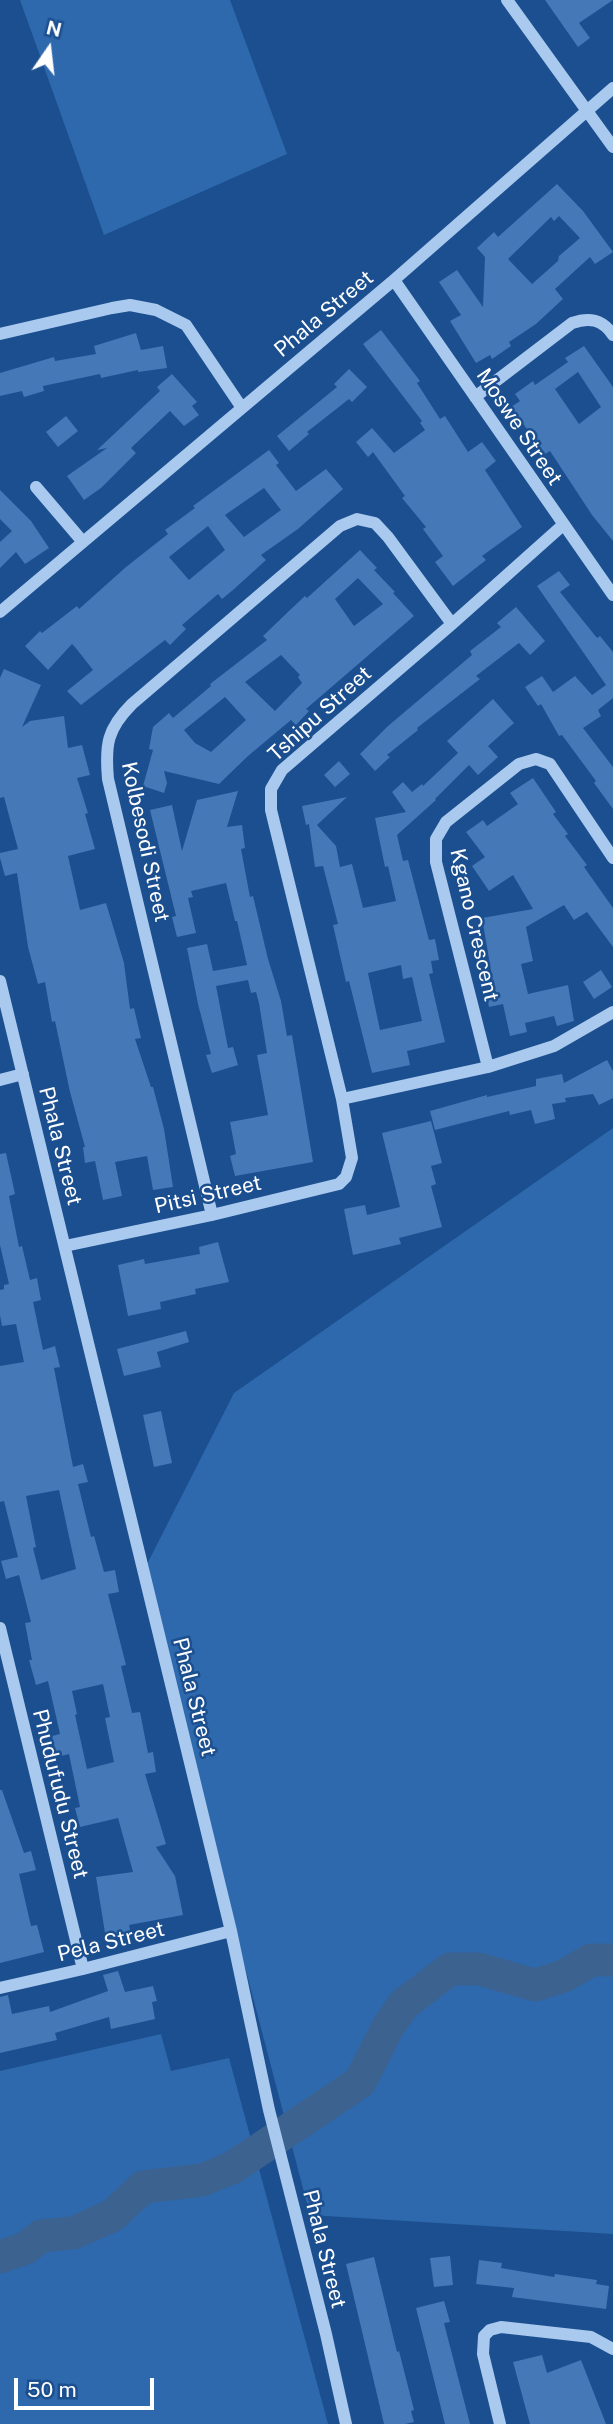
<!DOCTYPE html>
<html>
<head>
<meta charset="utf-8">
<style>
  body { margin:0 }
  #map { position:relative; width:613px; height:2424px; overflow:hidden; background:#1b4f8f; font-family:"Public Sans",sans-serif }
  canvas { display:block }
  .north { position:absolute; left:14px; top:14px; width:70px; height:70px; -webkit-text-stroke:5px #1b4f8f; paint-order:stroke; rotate:14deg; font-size:19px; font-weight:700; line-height:28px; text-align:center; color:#fff }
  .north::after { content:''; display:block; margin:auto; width:24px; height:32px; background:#fff; clip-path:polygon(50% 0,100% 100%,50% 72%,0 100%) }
  .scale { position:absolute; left:14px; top:2378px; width:140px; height:32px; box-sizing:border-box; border:4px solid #fff; border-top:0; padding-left:9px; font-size:21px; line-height:24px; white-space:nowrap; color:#fff; -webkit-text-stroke:5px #1b4f8f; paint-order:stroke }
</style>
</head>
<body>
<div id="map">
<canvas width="613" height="2424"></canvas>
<div class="north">N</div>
<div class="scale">50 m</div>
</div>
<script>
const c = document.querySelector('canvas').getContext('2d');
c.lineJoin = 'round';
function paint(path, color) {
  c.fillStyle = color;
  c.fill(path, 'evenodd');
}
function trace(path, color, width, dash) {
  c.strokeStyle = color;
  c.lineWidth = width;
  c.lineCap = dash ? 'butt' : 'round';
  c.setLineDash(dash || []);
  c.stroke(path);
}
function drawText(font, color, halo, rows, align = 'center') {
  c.font = font + ' "Public Sans",sans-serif';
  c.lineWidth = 5;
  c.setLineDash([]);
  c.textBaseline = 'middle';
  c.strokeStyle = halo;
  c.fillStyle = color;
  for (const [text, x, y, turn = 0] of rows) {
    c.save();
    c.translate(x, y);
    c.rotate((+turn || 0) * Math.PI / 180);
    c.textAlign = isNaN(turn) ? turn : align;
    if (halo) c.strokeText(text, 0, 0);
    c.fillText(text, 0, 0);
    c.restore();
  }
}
paint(new Path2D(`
  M20,0H230L287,154L104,235Z
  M613,1128V2234L310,2215L142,1574L234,1393Z
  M161,2034L171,2071L229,2058L328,2424H0V2071Z`), '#2e69ad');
trace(new Path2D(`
  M0,2257L26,2248L41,2236L73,2233L112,2216L143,2187L202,2180L232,2168L360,2082L388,2027L404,2004L450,1969H479L535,1985L564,1976L591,1960H613`), '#3c6290', 33);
paint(new Path2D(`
  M545,0H613L579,23L590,38L578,47Z
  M557,184L583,211L613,252L595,264L590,257L555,289L563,299L536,324L509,342L511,346L492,359L490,355L476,363L450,321L461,315L439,282L457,270L483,307L485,257L477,248L494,232L498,237ZM559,216L580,238L559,256L558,261L532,284L508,259L551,217L554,221Z
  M381,330L420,381L417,383L440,419L445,416L468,452L482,442L496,461L485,470L522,527L482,556L486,560L453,586L435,562L443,556L423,529L426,527L402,498L405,496L373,452L368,457L356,442L372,428L394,453L425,430L420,423L422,421L363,344Z
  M136,333L141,350L163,346L167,368L138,372V370L101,378L100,374L43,386L44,391L24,397L22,391L0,396V373L54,357L55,361L96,354L94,346Z
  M584,346L613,387V541L592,515L550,451L545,454L511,407L520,401L515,394L533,381L535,385L568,362L565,358ZM578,372L601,407L579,424L555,389Z
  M349,369L367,387L352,402L349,399L307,432L309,434L289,451L277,436L337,387L334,384Z
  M172,374L197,402L192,406L199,415L184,426L170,411L131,448L136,453L101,488L84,500L67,476L107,448L97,450L160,391L157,387Z
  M66,416L78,431L58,447L46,432Z
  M269,450L279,463L276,465L296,491L326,469L343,489L298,529L261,555L266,560L233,590L222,599L218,594L182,625L186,629L170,645L165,640L81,705L67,691L93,670L75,647L72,644L48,670L25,646L40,631L42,633L77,606L79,609L126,567L168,534L165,530L195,508L193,506ZM264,488L281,510L244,537L225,515ZM208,526L225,550L189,580L169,557Z
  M0,490L31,521L49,548L25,564L16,552L0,568V542L12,531L0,519Z
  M360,550L377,568L374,570L395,592L393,593L414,616L306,709L309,711L296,725L291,720L248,756L219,784L164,771L167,783L164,793L143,786L153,750L149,749L153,727L169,713L173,718L211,686L210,684L267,640L263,636L290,610L305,596L307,598ZM358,578L383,604L354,626L335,599ZM281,655L300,675L298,677L302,683L275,711L245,682ZM225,697L246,720L211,752L195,743L184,730Z
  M559,571L570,585L560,592L597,638L600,636L613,652V698L598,710L601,716L583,728L613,767V809L594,783L596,781L562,735L559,736L541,704L538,706L525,687L542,676L553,692L575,676L592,695L606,685L537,586Z
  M516,607L545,641L530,655L519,643L476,676L480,679L417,728L418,730L387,755L390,757L375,771L360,754L388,726L472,655L470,651L501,627L497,623Z
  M4,669L41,685L22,727L30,721L64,716L68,748L82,745L90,775L77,778L88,813L85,814L95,849L68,856L80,910L106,903L124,963L130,1009L134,1008L141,1038L135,1039L151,1087H153L164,1129L173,1187L153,1190L147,1156L115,1162L122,1196L103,1200L95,1161L85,1163L83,1147H85L70,1092L55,1021L52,1022L45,982L38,984L28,947L17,873L5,876L0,858V853L18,849L4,797L0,798V678Z
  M493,699L514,723L488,746L498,757L478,775L469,765L435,799L436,800L397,835L403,861L408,860L429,940L435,939L439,960L431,961L433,973L429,974L445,1042L407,1051L410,1065L372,1073L349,981L346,982L333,925L338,924L323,866L315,867L309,824L306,825L302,806L347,797L317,825L336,846L340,867L352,864L363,908L396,901L388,866L385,867L375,818L406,812L392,792L403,782L412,792L422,784L423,786L458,753L447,741ZM401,965L403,979L412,977L422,1021L380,1030L368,973Z
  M339,761L350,774L335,787L324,775Z
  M533,778L556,812L553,814L568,834L565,836L587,865L584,867L613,908V947L587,912L574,920L564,905L526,927L533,961L521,964L528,994L568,985L574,1021L557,1026L554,1016L525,1023L527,1032L510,1036L503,1004L489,1007L484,984L493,982L482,918L533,909L513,875L489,891L472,866L485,857L466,832L483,820L487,826L518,804L510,793Z
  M238,791L227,827L242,825L245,848L241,849L250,897L253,896L268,959L281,1001L287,1036L292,1035L313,1162L235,1176L230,1156L236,1154L230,1122L268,1115L257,1055L267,1053L259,1003L256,992L251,993L248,980L216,986L228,1048L233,1047L238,1065L212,1073L206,1055L211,1054L198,1004L187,948L207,944L213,971L247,965L237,921H235L226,883L191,891L193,897L188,898L196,933L177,937L172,917L176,916L150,810L172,805L182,851L197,800Z
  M601,970L612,987L594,999L583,982Z
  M607,1060L613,1071V1098L599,1105L593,1094L565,1098L566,1102L552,1104L555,1119L535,1124L531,1110L510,1115L509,1111L435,1130L430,1111L487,1095V1097L536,1086V1079L562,1074L564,1083Z
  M431,1121L442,1163L431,1166L436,1184L431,1186L442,1227L399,1238L401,1244L353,1255L344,1209L365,1205L367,1215L400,1207L382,1133Z
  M6,1153L15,1194L9,1196L19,1247L22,1246L30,1280L37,1278L41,1300L33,1302L43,1350L55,1346L60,1367L54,1368L73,1467L83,1464L88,1482L78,1484L91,1537L94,1536L104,1572L115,1570L119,1592L108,1594L126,1665L121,1666L132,1713L140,1712L148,1753L153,1752L156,1772L145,1774L166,1844L156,1847L175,1876L183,1915L129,1925L131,1934L106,1939L96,1877L133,1872L118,1818L80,1827L75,1808L80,1807L69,1754L57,1757L52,1736L60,1734L48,1681L36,1685L29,1660H32L25,1623L31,1622L19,1575L6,1579L1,1561L18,1557L4,1501L0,1502V1366L24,1362L16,1324L2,1326L0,1315V1290L4,1289V1285L9,1284L0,1245V1154ZM59,1490L76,1569L41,1580L33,1548L36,1547L26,1496ZM103,1684L110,1717L105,1718L114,1762L87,1769L75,1715L77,1714L72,1691Z
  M218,1242L229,1282L195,1289L196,1294L160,1302L161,1309L128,1316L118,1265L144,1259L145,1264L200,1254L199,1247Z
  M186,1331L189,1342L157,1352L161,1367L124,1376L117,1349Z
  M161,1411L172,1463L154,1467L143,1415Z
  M0,1790H2L24,1853L31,1851L36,1870L19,1874L31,1926L37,1925L44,1952L0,1963Z
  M118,1971L125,1992L153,1986L157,2001L152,2002L155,2019L111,2029L109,2017L55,2033L57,2040L0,2053V1997L8,1995L12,2014L49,2006L50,2012L108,1991L103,1975Z
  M450,2256L453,2285L434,2287L430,2258Z
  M374,2257L397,2352L399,2351L414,2410L411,2411L414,2422L405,2424H384L346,2264Z
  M479,2260L502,2263L501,2268L554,2277L555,2274L597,2280L596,2284L609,2286L606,2309L512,2297L514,2288L476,2284Z
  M444,2301L450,2322L444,2323L470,2424H445L416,2308Z
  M542,2355L547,2373L581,2360L606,2424H530L513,2362Z`), '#4478b7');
trace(new Path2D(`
  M507,0L613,147
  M394,280L613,595
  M0,334L112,308L130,305L156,310L186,325L242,408
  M475,397L572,323C589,317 602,319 613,335
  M36,487L83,542
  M0,612L394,280L613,88
  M0,981L231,1931L269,2110L326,2334L346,2424
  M488,1067L436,862V839L446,822L519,764L536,759L550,764L613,858
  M0,1080L23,1074
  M342,1099L488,1067L554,1046L613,1012
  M212,1215L108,779C105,745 107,729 132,704L340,526L357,519L375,523L388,537L452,624
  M65,1246L212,1215L339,1184L346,1177L352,1158L342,1099L271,810V789L282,770L452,624L563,525
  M0,1628L83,1969
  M0,1988L83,1969L231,1931
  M500,2424L483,2354L484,2336L490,2330L501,2327L591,2337L613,2349`), '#a9c9ee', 12);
drawText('21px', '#fff', '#1b4f8f', [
  ["Phala Street",324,314,-40],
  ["Moswe Street",519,427,56],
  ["Tshipu Street",320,714,-42],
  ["Kolbesodi Street",145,842,78],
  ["Kgano Crescent",474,925,77],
  ["Phala Street",60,1146,76],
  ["Pitsi Street",208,1195,-13],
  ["Phala Street",194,1697,76],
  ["Phudufudu Street",60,1794,76],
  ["Pela Street",111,1942,-14],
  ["Phala Street",324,2249,76]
]);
</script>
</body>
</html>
